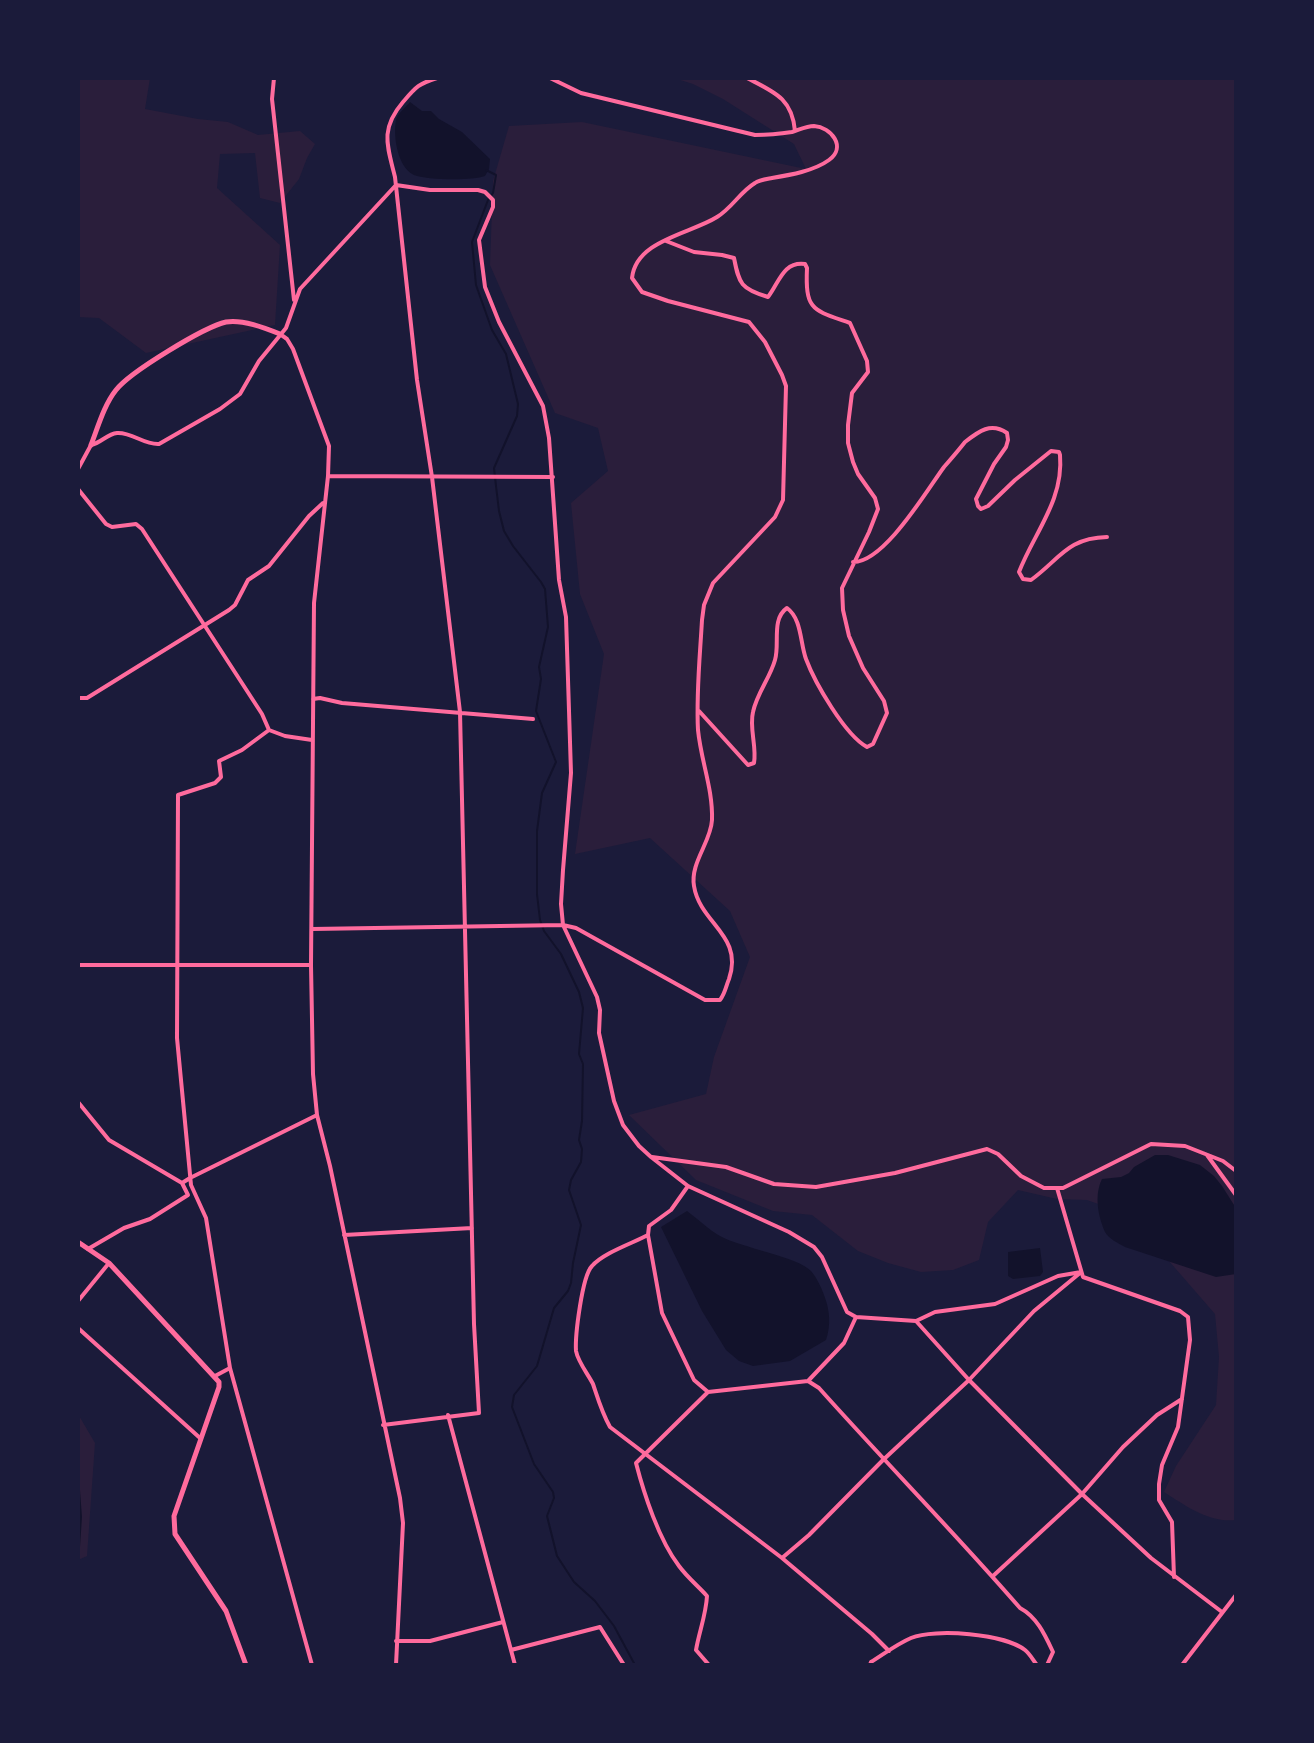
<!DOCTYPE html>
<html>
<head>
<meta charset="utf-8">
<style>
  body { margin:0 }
  #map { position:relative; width:1314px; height:1743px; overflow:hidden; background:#1b1b3a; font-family:"Roboto Serif",serif }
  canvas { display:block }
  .frame { position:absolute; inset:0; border:80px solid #1b1b3a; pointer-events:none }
</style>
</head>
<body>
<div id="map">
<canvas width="1314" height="1743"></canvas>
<div class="frame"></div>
</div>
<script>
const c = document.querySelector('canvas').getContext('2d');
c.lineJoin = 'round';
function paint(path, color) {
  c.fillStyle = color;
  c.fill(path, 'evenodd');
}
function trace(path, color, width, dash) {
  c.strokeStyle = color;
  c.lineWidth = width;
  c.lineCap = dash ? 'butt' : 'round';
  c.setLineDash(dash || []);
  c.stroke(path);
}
paint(new Path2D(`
  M78,78H150L145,109L198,119L228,122L258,135L300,131L315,144L307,158L299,179L280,203L260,198L255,153L220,154L217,188L280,245L275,325L146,353L99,318L78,317Z
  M674,78H1236V1520C1209,1523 1186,1506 1164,1492L1176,1466L1216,1405L1219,1357L1215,1314L1162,1253L1118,1211L1087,1200L1057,1199L1018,1190L988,1222L979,1260L953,1270L921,1272L888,1263L858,1251L812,1215L773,1211L696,1180L629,1115L706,1094L714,1057L750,957L730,911L650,838L575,854L604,654L580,594L571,503L608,471L598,428L555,413L490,265L493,181L509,126L582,122L806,169L794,144L723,99L693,84Z
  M78,1414L95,1443L87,1556L78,1560Z`), '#2a1e3b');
paint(new Path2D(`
  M410,102L422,111H431L439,119L462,132L490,159L489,169L485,176C472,181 426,180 414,175C397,167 393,135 396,120C397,114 406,107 410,102Z
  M1155,1155H1168L1200,1165L1214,1176L1222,1186L1236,1208V1274L1216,1277L1125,1247C1118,1243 1109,1239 1105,1232C1098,1216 1094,1195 1102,1179L1121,1177L1129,1173L1134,1167Z
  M687,1211C698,1219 709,1230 720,1236C742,1248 798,1257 811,1271C817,1278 821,1287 824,1295C830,1310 831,1325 826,1340L790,1361L753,1366L739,1361L726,1350L702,1311L661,1227Z
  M1040,1248L1043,1272L1040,1276L1013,1279L1008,1276V1252Z`), '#12122b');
trace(new Path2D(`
  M486,170L496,175L493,193L488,200L472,242L476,285L492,330L506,354L518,404L517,416L494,468L496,486L499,511L504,531L513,546L541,582L545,589L548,627L539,667L541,679L536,711L556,762L542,793L537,831V894L540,920L544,931L561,954L579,992L583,1008L579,1054L583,1064L582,1121L579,1140L582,1149L581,1162L571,1180L569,1190L581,1225L573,1263L571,1283L568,1291L554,1308L537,1366L514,1395L512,1407L534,1464L553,1492L554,1498L547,1516L557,1556L574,1582L595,1601L614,1626L635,1665
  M78,1477L81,1517L78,1562`), '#12122b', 2);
trace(new Path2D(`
  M274,78L272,99L294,300
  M747,78C774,92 792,98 795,131
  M666,241L694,252L722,255L734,258C739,284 741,289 768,297C779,283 783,261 805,264L807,268C805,311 813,310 850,323L867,361L868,372L852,393L848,425V443L853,462L858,474L875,498L878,509L869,532L842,588L843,610L849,636L863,668L884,701L887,713L873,744L867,747C845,735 815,683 806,659C800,643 802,619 787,608C771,619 780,644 775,660C770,678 757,693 753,712C749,728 757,747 754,763L748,765L699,711
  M280,334L287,339L293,349L329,446L328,476L314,603L311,965L313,1074L317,1115L330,1166L400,1498L403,1523L396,1665
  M78,469L91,445C101,443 107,434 117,433C132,432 144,445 159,444L220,409L240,394L259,361L286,328L300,289L396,185L430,190H478L485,192L493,200V207L479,240L485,287L499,322L543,406L549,438L559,580L566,617L571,773L563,870L561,904L563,925L597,997L600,1010L599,1033L614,1101L623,1125L639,1146L651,1157L688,1186L789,1232L814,1247L822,1257L847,1312L856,1317L916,1321L935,1312L995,1304L1058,1276L1081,1272
  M328,476L553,477
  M78,489L106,524L112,527L136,524L142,529L262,714L269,730L285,736L312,740
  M853,562C884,563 927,490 944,467C951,459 958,451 965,442C979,431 991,422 1007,433L1008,440L1006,447L994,464L976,499L978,506L981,509L988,506L1015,480L1051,451L1059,452L1060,455C1064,500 1034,533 1019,572L1023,579L1031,580C1060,559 1067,538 1107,537
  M78,698H87L229,610L235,605L248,580L269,566L309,516L323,503
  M313,699L320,698L342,703L533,719
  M269,730L242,750L219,761L221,777L215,783L178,795L177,1038L191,1185L206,1218L230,1368L312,1665
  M312,929L563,925L576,928L705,1000H720C725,994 726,986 729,979C744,935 700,924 694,886C690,863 711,842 712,820C713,789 701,761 698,730C696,694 700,656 702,620L704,605L713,583L775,517L783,500L786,386L782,375L765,342L749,322L668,301L642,292L632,278C636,240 690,234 717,217C732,208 740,192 755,183C759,180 767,179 772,178C790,175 814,171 829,160C847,147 831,127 814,126C806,126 799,130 792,132C779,134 768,135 755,135L581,93L550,78
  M78,965H311
  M78,1102L109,1140L182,1183
  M1207,1155L1236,1195
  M652,1157L726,1167L774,1184L816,1187L895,1173L987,1149L998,1154L1021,1176L1044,1188H1063L1151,1144L1185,1146L1223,1161L1236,1171
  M688,1186L671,1210L649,1226L648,1235L662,1313L694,1380L708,1392
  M1057,1188L1083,1277L1180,1311L1188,1317L1190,1340L1178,1427L1162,1465L1159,1484V1500L1172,1522L1174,1577
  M344,1235L472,1228
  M648,1235C633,1243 603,1253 592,1266C582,1276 575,1336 576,1351C578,1362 588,1374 593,1384C598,1399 602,1413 610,1427L782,1558L872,1634L889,1651
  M88,1249L124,1228L150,1219L188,1195L182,1183L190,1178L317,1115
  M78,1301L109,1263
  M916,1321L969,1380L1082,1494L1151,1558L1222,1612
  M78,1328L200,1438
  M215,1376L230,1368
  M808,1381L844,1343L856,1317
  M448,1415L515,1665
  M383,1425L479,1413L474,1324L460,712L432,477L417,380L395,177C387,145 380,129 403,102C416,87 418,84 437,78
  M782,1558L809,1535L883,1460L969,1380L1034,1311L1080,1273
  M993,1576L1082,1494L1123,1447L1157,1415L1182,1399
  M396,1641H430L503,1622
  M511,1650L600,1627L624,1665
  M709,1665L696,1650C699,1632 706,1615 707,1596C698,1586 687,1577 679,1566C659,1540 644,1494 636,1463L708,1392L808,1381L819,1388C885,1462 955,1533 1020,1608C1037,1617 1045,1635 1053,1652L1047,1665
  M870,1665L871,1662C884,1654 897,1644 911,1638C935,1628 1005,1634 1025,1650C1030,1654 1033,1660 1037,1665
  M1182,1665L1236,1595`), '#ff6b9d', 4);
trace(new Path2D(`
  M91,445C98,427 104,405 116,390C130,372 204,327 226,322C242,319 265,328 280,334
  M78,1242L109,1263L219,1382V1387L174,1516L175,1534L226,1611L246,1665`), '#ff6b9d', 5);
</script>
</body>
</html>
